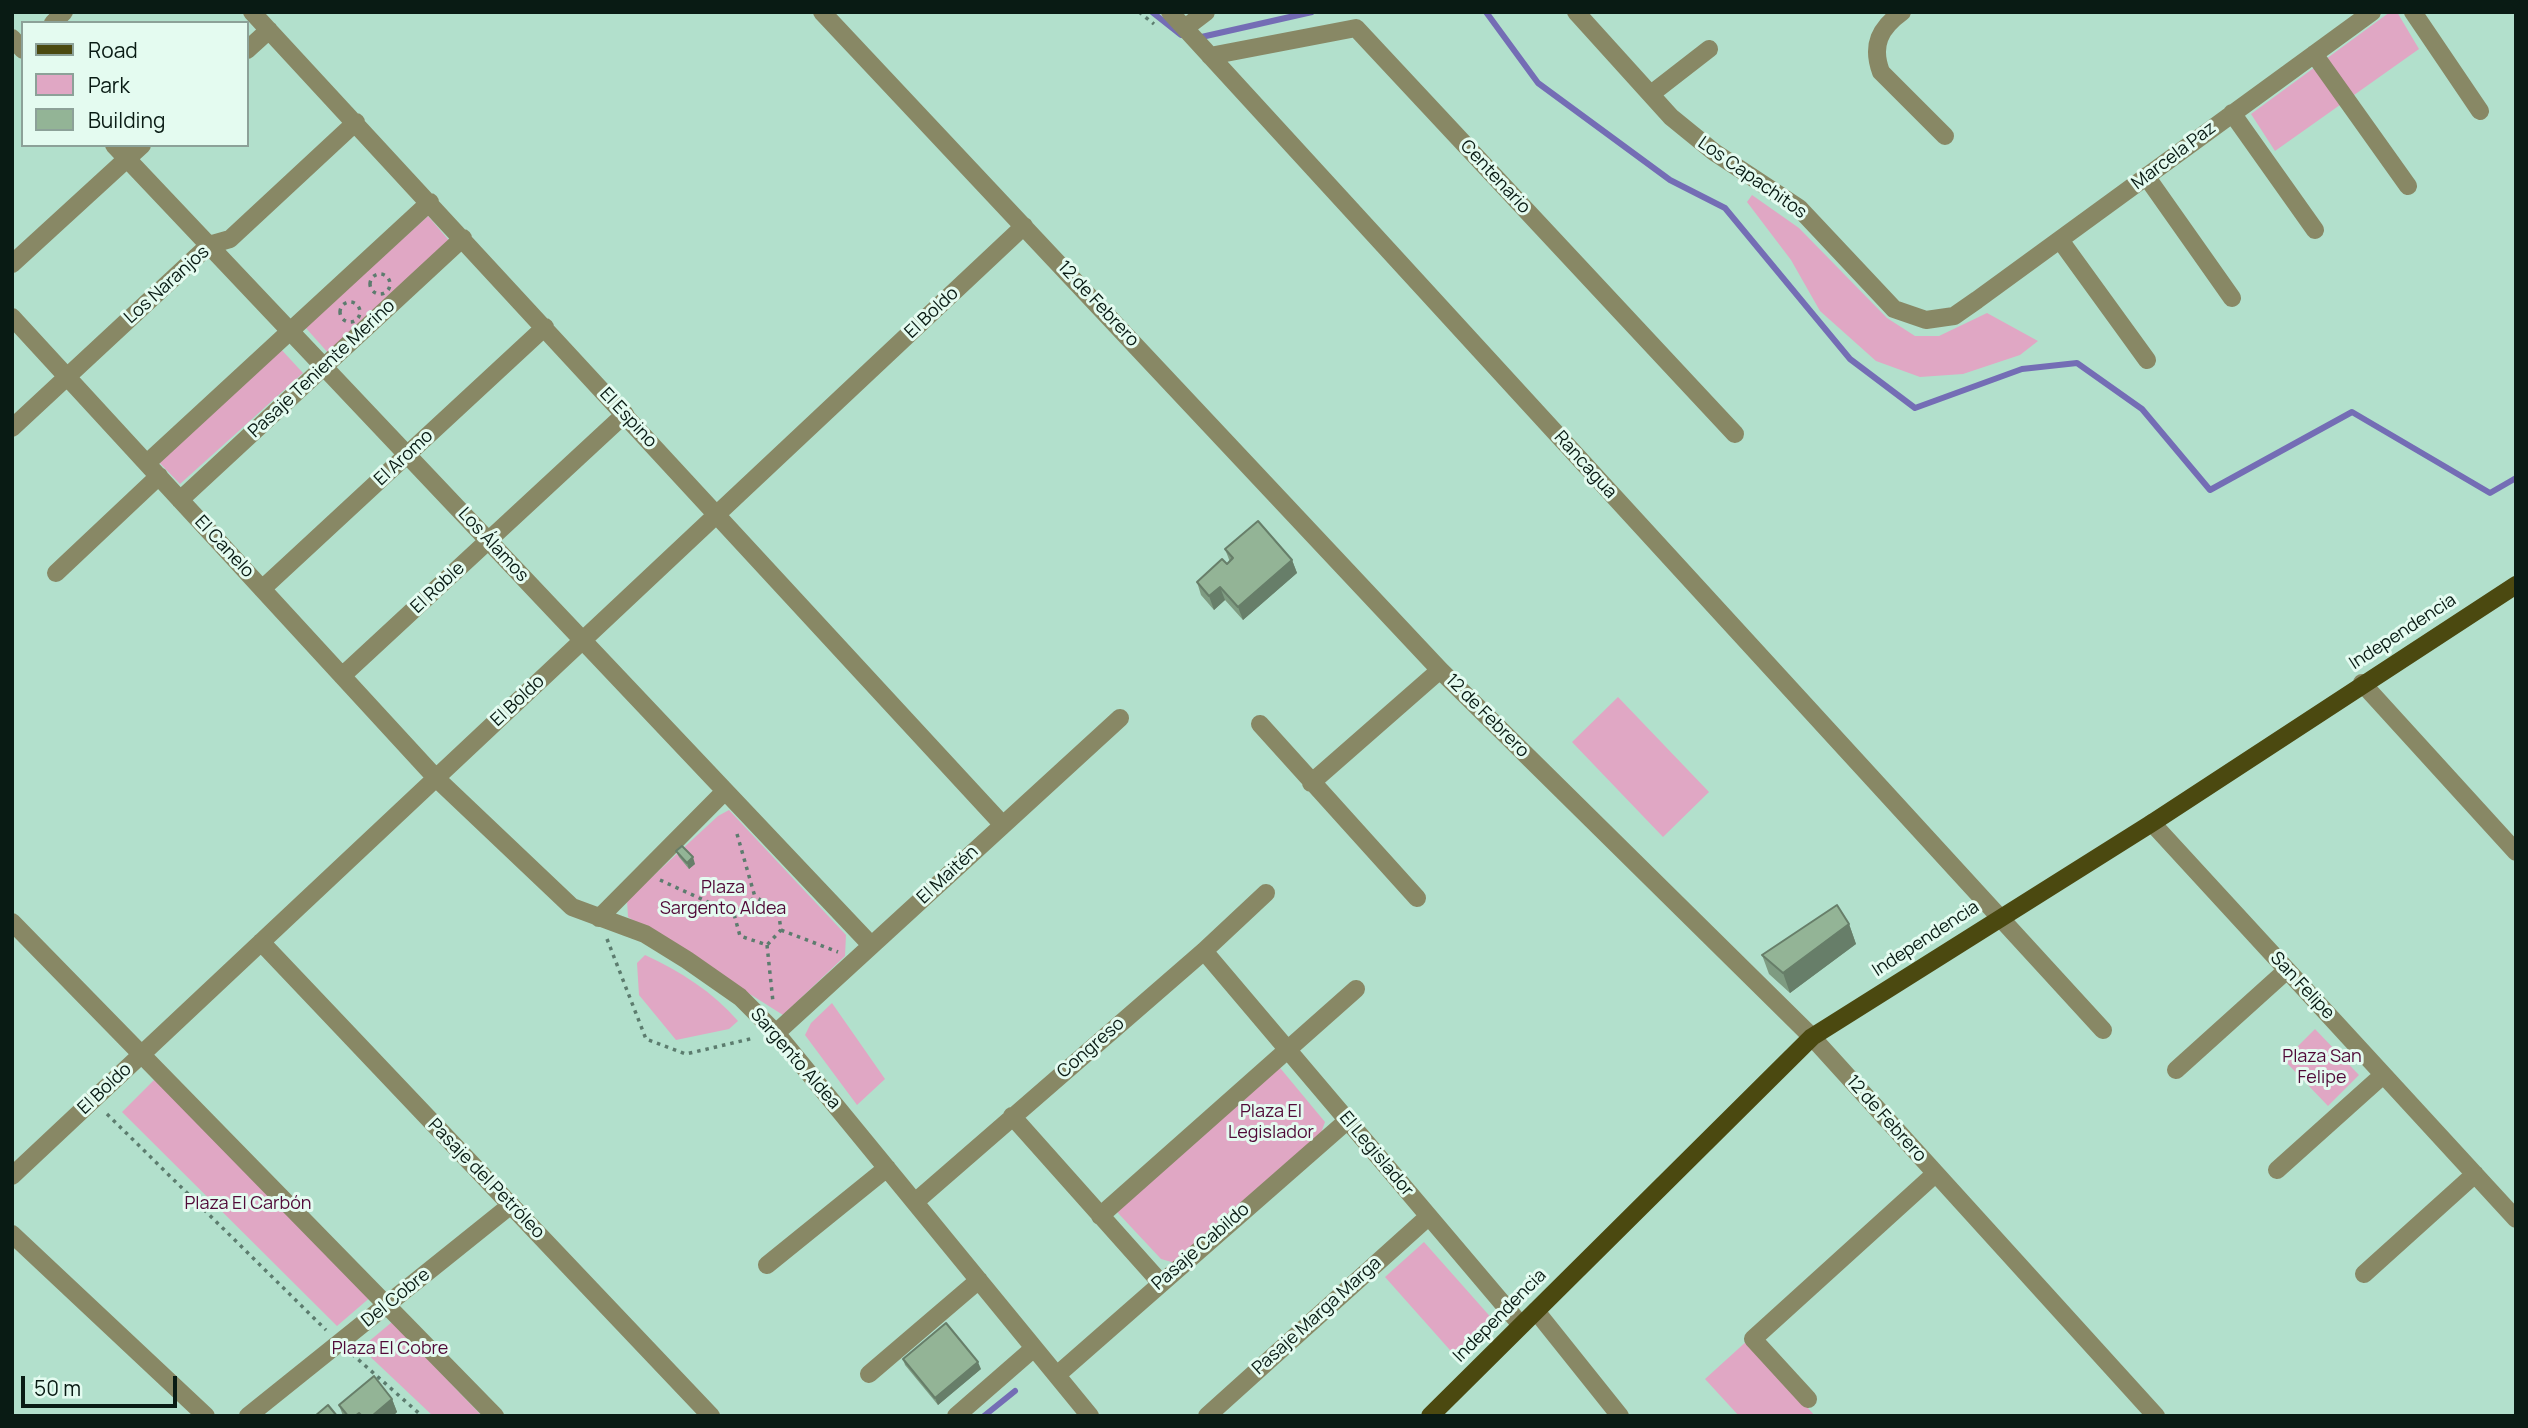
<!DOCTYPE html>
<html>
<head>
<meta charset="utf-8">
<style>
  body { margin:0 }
  #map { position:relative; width:2528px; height:1428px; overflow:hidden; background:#b2e0cc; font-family:Manrope,sans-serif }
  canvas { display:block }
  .frame { position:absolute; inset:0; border:14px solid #091b14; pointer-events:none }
  .legend { position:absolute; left:21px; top:21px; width:228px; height:126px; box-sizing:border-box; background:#e4fbf0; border:2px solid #8ca198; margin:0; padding:9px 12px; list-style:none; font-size:21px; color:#091b14 }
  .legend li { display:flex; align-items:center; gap:14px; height:35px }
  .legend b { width:35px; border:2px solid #8ca198 }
  .scale { position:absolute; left:21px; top:1376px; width:156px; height:32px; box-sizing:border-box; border:4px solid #091b14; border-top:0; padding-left:9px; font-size:21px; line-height:24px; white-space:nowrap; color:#091b14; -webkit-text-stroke:5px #e4fbf0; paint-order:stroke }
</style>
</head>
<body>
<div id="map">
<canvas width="2528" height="1428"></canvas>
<div class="frame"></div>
<ul class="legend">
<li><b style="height:9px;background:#4b4910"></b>Road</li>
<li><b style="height:19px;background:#e0a7c4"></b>Park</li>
<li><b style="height:19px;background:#93b496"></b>Building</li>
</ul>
<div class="scale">50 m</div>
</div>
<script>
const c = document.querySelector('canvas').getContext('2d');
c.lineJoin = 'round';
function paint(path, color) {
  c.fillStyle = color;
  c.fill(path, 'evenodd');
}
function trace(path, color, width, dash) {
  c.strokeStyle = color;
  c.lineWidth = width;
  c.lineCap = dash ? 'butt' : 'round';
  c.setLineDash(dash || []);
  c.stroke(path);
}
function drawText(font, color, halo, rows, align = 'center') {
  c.font = font + ' Manrope,sans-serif';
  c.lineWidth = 6;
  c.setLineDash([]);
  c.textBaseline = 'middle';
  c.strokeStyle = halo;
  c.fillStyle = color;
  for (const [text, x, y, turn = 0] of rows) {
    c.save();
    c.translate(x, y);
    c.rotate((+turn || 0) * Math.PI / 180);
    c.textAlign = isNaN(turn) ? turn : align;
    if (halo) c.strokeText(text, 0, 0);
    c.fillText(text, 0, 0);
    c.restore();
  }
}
paint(new Path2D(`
  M2390,12H2397L2419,49L2275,151L2251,114Z
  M1752,195L1799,228L1887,318L1915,336H1939L1987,313L2038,341L2020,355L1963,374L1920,377L1876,361L1820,311L1791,260L1747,202Z
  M428,216L452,244L330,355L305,327Z
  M279,347L303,373L180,484L154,457Z
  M1618,697L1709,792L1663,837L1572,742Z
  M729,810L846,935L845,956L783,1015L628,917L627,900L718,816Z
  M645,955C680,971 713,992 738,1021L729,1029L676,1040L639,995L637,963Z
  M832,1003L885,1079L857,1105L805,1035L811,1023Z
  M2315,1029L2359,1075L2328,1106L2284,1060Z
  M1276,1063L1325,1122L1321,1133L1175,1263L1161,1259L1118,1213L1117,1207Z
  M157,1077L373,1295L337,1326L122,1112Z
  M1424,1242L1495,1322L1457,1358L1385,1277Z
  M392,1322L481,1415L433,1416L361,1348Z
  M1748,1340L1815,1416H1739L1705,1379Z`), '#e0a7c4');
trace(new Path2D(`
  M1152,12L1181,35
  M1486,12L1538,83L1670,180L1725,208L1850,359L1915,408L2022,369L2077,363L2142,409L2210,490L2352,412L2490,493L2516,478
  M1197,38L1312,12
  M984,1416L1015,1391`), '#746db5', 6);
trace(new Path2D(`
  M1139,12L1154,24
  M370 284a10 10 0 1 1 20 0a10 10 0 1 1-20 0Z
  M340 312a10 10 0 1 1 20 0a10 10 0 1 1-20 0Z
  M737,834L755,897L734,914L740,936L767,945L781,930L778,909L755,897
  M660,880L734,914
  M781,930L838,952
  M607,939L646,1039L686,1054L754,1038
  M767,945L773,1002
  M107,1114L326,1330
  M352,1354L422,1416`), '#5c7c6e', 3.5, [3.5, 5]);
trace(new Path2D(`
  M252,12L1003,825
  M822,12L1440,670L1812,1037L2156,1416
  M1170,12L2103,1030
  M1576,12L1671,117L1714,152L1799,208L1894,309L1926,320L1954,316L1977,300L2372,12
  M1902,12C1880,28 1871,45 1881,72L1945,136
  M2413,12L2480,111
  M53,23L64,12
  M1185,28L1206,12
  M12,38L23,50
  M247,50L269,30
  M2314,54L2408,186
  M1210,56L1356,28L1735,434
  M1651,94L1709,49
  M2232,113L2315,230
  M114,145L871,945
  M2146,176L2232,298
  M2060,240L2147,360
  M12,264L142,145
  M12,317L436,778L572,907L645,934L687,960L740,997L776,1033L1090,1416
  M12,428L209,245L230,239L356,122
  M147,463L430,202
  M180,500L463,238
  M56,573L159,476
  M262,589L545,327
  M342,676L625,414
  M2362,683L2516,852
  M1260,724L1417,898
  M1311,783L1440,670
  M2152,823L2516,1219
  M599,918L725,791
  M12,922L495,1416
  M261,942L711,1416
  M1204,951L1521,1325
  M776,1033L1120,718
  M2176,1070L2287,970
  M1012,1116L1160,1282
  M2277,1170L2383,1075
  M12,1176L1024,226
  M915,1202L1204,951L1266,893
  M1100,1216L1356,989
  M12,1234L206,1416
  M767,1265L887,1168
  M2364,1274L2475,1174
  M1536,1311L1620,1416
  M869,1374L979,1280
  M1057,1375L1348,1120
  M1808,1399L1753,1339L1935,1174
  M248,1416L511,1205
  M956,1416L1034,1348
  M1207,1416L1428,1217`), '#888865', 18);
trace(new Path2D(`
  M1430,1416L1812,1037L2152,823L2516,585`), '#4b4910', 18);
paint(new Path2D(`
  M1225,549L1292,560L1297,573L1243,620L1225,600L1214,610L1201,595L1197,582L1230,562Z
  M676,851L695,864L689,869L679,857Z
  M1849,924L1856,944L1790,993L1769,974L1762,955Z
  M903,1359L981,1369L938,1405L905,1365Z
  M392,1399L397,1412L393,1416H343L339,1405Z`), '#7e9b81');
paint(new Path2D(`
  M1292,560L1297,573L1243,620L1238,607Z
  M1220,587L1225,600L1214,610L1209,596Z
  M693,857L695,864L689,869L687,863Z
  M1849,924L1856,944L1790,993L1783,973Z
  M978,1362L981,1369L938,1405L935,1398Z
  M392,1399L397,1412L393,1416H372Z`), '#677e69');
const building = new Path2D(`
  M1258,521L1292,560L1238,607L1220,587L1209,596L1197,582L1222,559L1227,564L1233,558L1225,549Z
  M682,846L693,857L687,863L676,851Z
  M1837,905L1849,924L1783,973L1762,955Z
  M946,1323L978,1362L935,1398L903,1359Z
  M374,1376L392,1399L372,1416H362L359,1413L355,1416H348L339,1405Z
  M328,1405L337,1416H315Z`);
paint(building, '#93b496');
trace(building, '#677e69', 2);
drawText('18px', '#091b14', '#e4fbf0', [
  ["Marcela Paz",2174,156,-37],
  ["Centenario",1495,177,47],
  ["Los Capachitos",1752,178,35],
  ["Los Naranjos",167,285,-42],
  ["12 de Febrero",1098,304,47],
  ["El Boldo",932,313,-43],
  ["Pasaje Teniente Merino",322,369,-43],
  ["El Espino",628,418,47],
  ["El Aromo",404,458,-43],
  ["Rancagua",1585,465,48],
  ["Los Álamos",493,545,47],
  ["El Canelo",224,547,47],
  ["El Roble",438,588,-43],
  ["Independencia",2403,632,-33],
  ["El Boldo",518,701,-43],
  ["12 de Febrero",1487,716,45],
  ["El Maitén",948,875,-43],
  ["Independencia",1926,939,-33],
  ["San Felipe",2302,986,47],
  ["Congreso",1091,1048,-41],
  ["Sargento Aldea",795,1059,49],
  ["El Boldo",105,1089,-43],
  ["12 de Febrero",1886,1119,48],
  ["El Legislador",1376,1154,50],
  ["Pasaje del Petróleo",486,1179,46],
  ["Pasaje Cabildo",1201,1247,-41],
  ["Del Cobre",396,1298,-39],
  ["Pasaje Marga Marga",1317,1316,-42],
  ["Independencia",1500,1316,-45]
]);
drawText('18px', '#510a38', '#e4fbf0', [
  ["Plaza",723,888],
  ["Sargento Aldea",723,909],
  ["Plaza San",2322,1057],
  ["Felipe",2322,1078],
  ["Plaza El",1271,1112],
  ["Legislador",1271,1133],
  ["Plaza El Carbón",248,1204],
  ["Plaza El Cobre",390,1349]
]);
</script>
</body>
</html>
